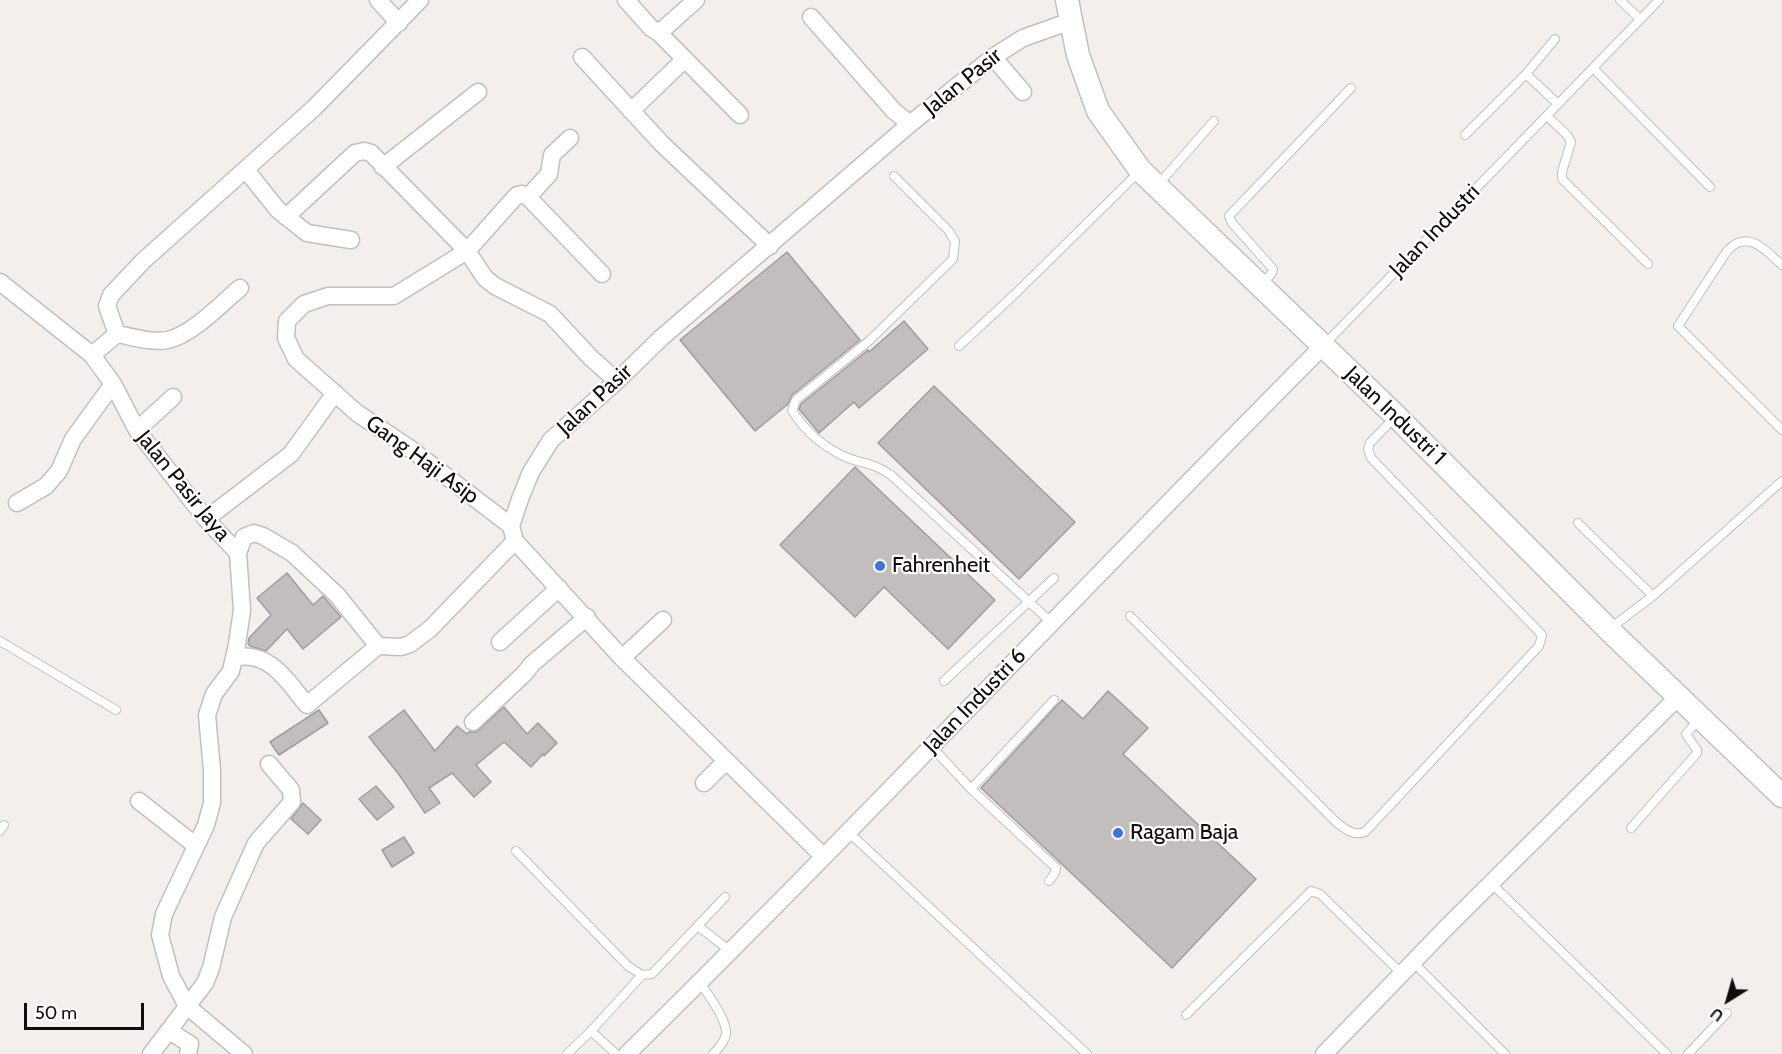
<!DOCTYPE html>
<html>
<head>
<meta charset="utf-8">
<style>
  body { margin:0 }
  #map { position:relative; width:1782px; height:1054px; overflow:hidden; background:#f3efed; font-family:Cabin,sans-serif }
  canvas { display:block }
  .north { position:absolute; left:1698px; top:970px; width:60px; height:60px; -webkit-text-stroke:4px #fffdfc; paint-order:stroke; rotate:217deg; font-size:16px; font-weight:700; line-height:24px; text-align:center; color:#0f0e0d }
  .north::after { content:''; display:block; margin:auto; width:21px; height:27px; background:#0f0e0d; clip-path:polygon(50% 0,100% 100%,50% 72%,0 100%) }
  .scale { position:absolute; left:24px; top:1003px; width:120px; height:27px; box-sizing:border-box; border:3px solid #0f0e0d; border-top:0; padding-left:8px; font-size:18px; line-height:21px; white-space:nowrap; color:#0f0e0d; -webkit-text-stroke:4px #fffdfc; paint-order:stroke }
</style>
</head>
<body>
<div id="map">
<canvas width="1782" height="1054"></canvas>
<div class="north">U</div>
<div class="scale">50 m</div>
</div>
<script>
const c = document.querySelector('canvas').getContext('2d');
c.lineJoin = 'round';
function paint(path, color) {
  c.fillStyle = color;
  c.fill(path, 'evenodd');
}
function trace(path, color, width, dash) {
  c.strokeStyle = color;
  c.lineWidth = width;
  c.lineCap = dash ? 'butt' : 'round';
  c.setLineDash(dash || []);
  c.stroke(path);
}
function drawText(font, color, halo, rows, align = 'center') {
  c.font = font + ' Cabin,sans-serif';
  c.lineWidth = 4.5;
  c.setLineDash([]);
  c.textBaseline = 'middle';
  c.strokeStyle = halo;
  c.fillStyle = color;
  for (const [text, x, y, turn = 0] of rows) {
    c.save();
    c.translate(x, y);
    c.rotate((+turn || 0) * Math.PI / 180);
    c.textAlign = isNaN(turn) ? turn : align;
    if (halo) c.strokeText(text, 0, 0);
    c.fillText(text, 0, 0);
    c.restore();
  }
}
const building = new Path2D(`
  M787,252L860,340L792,395L788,404L755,431L680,340Z
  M904,321L928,349L859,408L854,402L819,433L799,409L801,404L868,350L869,352Z
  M934,386L1075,522L1019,579L878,443Z
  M855,467L995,600L948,649L884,587L855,617L780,545Z
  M287,573L313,605L323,596L341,617L303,649L287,629L266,651L250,646L248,644L249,638L271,615L257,598Z
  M1108,691L1148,728L1123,754L1256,879L1172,968L981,788L1062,700L1083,719Z
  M504,707L527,734L538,723L557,743L544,756L543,754L531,767L504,742L476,765L491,782L474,797L452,773L429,788L440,803L425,813L400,776L369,737L404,710L435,751L457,726L467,734L469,732H476Z
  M319,710L328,723L279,755L270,742Z
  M376,786L394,807L377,820L359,799Z
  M303,803L321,820L308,834L291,819Z
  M404,837L414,853L392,867L382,850Z`);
paint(building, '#c2bebd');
trace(building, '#a09c9b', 1.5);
const lane = new Path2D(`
  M1620,0L1640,19
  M1593,68L1710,187
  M1526,74L1558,104
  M1547,116L1567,135L1571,142L1562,172V179L1648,264
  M1465,135L1526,74L1555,39
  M894,176L948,230L955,241L953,259L870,340L796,400L792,410C804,431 826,449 848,458C867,465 874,463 891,475L1051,622
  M1157,186L1214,121
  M1782,265C1766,251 1748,228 1727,251L1678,326L1782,430
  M1261,285L1272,273L1273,269L1232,223L1229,216L1351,88
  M959,346L1015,294L1140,171
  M1323,346L1659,0
  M1578,523L1653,596
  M1130,616L1337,823C1347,830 1353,836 1365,832L1539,646L1542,635L1371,458L1368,449L1370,443L1396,416
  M1609,629L1653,596L1782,481
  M0,641L116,710
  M944,681L1054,578
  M931,746L971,789L1056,868L1055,873L1049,881
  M971,789L1054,700
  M1631,828L1697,753V750L1686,734L1700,718
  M0,831L4,825
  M847,832L856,839L1087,1054
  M516,851L628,966L642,975L652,974L725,897
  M1492,884L1667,1054
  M698,926L730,951
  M1413,962L1505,1054
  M700,982C708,995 727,1019 726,1034C725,1041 718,1049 713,1054
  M1186,1015L1311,891L1320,894L1402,974
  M591,1031L616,1054
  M567,1054L591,1031L642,975
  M1688,1054L1727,1013`);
const street = new Path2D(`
  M378,0L399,23
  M626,0L651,28L659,33L740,115
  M811,17L894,111L910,124
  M659,33L696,0
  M582,57L662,144L770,246
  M993,57L1023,92
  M631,111L685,59
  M383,167L478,92
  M246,170L278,210L307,233L351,240
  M528,197L549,174L552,155L570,138
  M286,217L355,153L364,151L371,153L467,251L485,278L495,286L550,314L591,358L617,381
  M0,282L92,355L113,384L137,430L206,519L238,553L242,610L237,644L231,671L214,694L207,715L212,770V803L206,825L164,914L160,935L171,976L187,1006L244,1054
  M117,334L107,306L111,295L143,261L314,108L420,0
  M92,355L117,334C133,337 151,343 168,340C192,335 222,303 240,288
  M137,430L173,397
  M17,503L46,486L59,471L73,439L113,384
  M206,519L291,454L335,393
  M511,526L412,450L357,413L296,359L286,338L287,321L304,304L328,296H394L467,251L517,195L522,194L528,197L602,274
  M238,553L244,537L254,533L263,536L292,553L337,595L378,646L401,647L410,644L430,629L515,541
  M500,642L559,588
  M234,658C269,649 288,682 307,705L378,646
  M622,658L663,620
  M473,722L525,673L532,664L587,617
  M704,783L725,762
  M139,801L195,845
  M823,856L622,658L515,541L511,526L520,499L531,472L551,440L617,381L661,338L910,124L993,57L1023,38L1071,21
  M169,1031L190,1044L188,1054
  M151,1054L205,983L211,968L223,917L256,843L292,802L291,790L269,764
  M627,1054C863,822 1089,581 1323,346
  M1324,1054L1446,928L1678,697`);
const secondary = new Path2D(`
  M1067,0L1078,55L1098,111L1140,170L1396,416L1609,630L1782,796`);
trace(lane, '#c2bfbd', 10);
trace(street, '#c2bfbd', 19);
trace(secondary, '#c2bfbd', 25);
trace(lane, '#fff', 8);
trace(street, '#fff', 16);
trace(secondary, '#fff', 22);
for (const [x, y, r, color] of [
  [880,566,6,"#3675e3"],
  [1118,833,6,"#3675e3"]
]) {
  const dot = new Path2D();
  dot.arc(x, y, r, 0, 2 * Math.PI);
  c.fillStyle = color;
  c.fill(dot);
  trace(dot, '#fffdfc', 2);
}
drawText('22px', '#0f0e0d', '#fffdfc', [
  ["Jalan Pasir",963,82,-39],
  ["Jalan Industri",1435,231,-46],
  ["Jalan Pasir",595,400,-43],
  ["Jalan Industri 1",1395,416,44],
  ["Gang Haji Asip",422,460,36],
  ["Jalan Pasir Jaya",183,486,51],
  ["Jalan Industri 6",975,701,-46]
]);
drawText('22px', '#0f0e0d', '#fffdfc', [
  ["Fahrenheit",892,566],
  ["Ragam Baja",1130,833]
], 'left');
</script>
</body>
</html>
